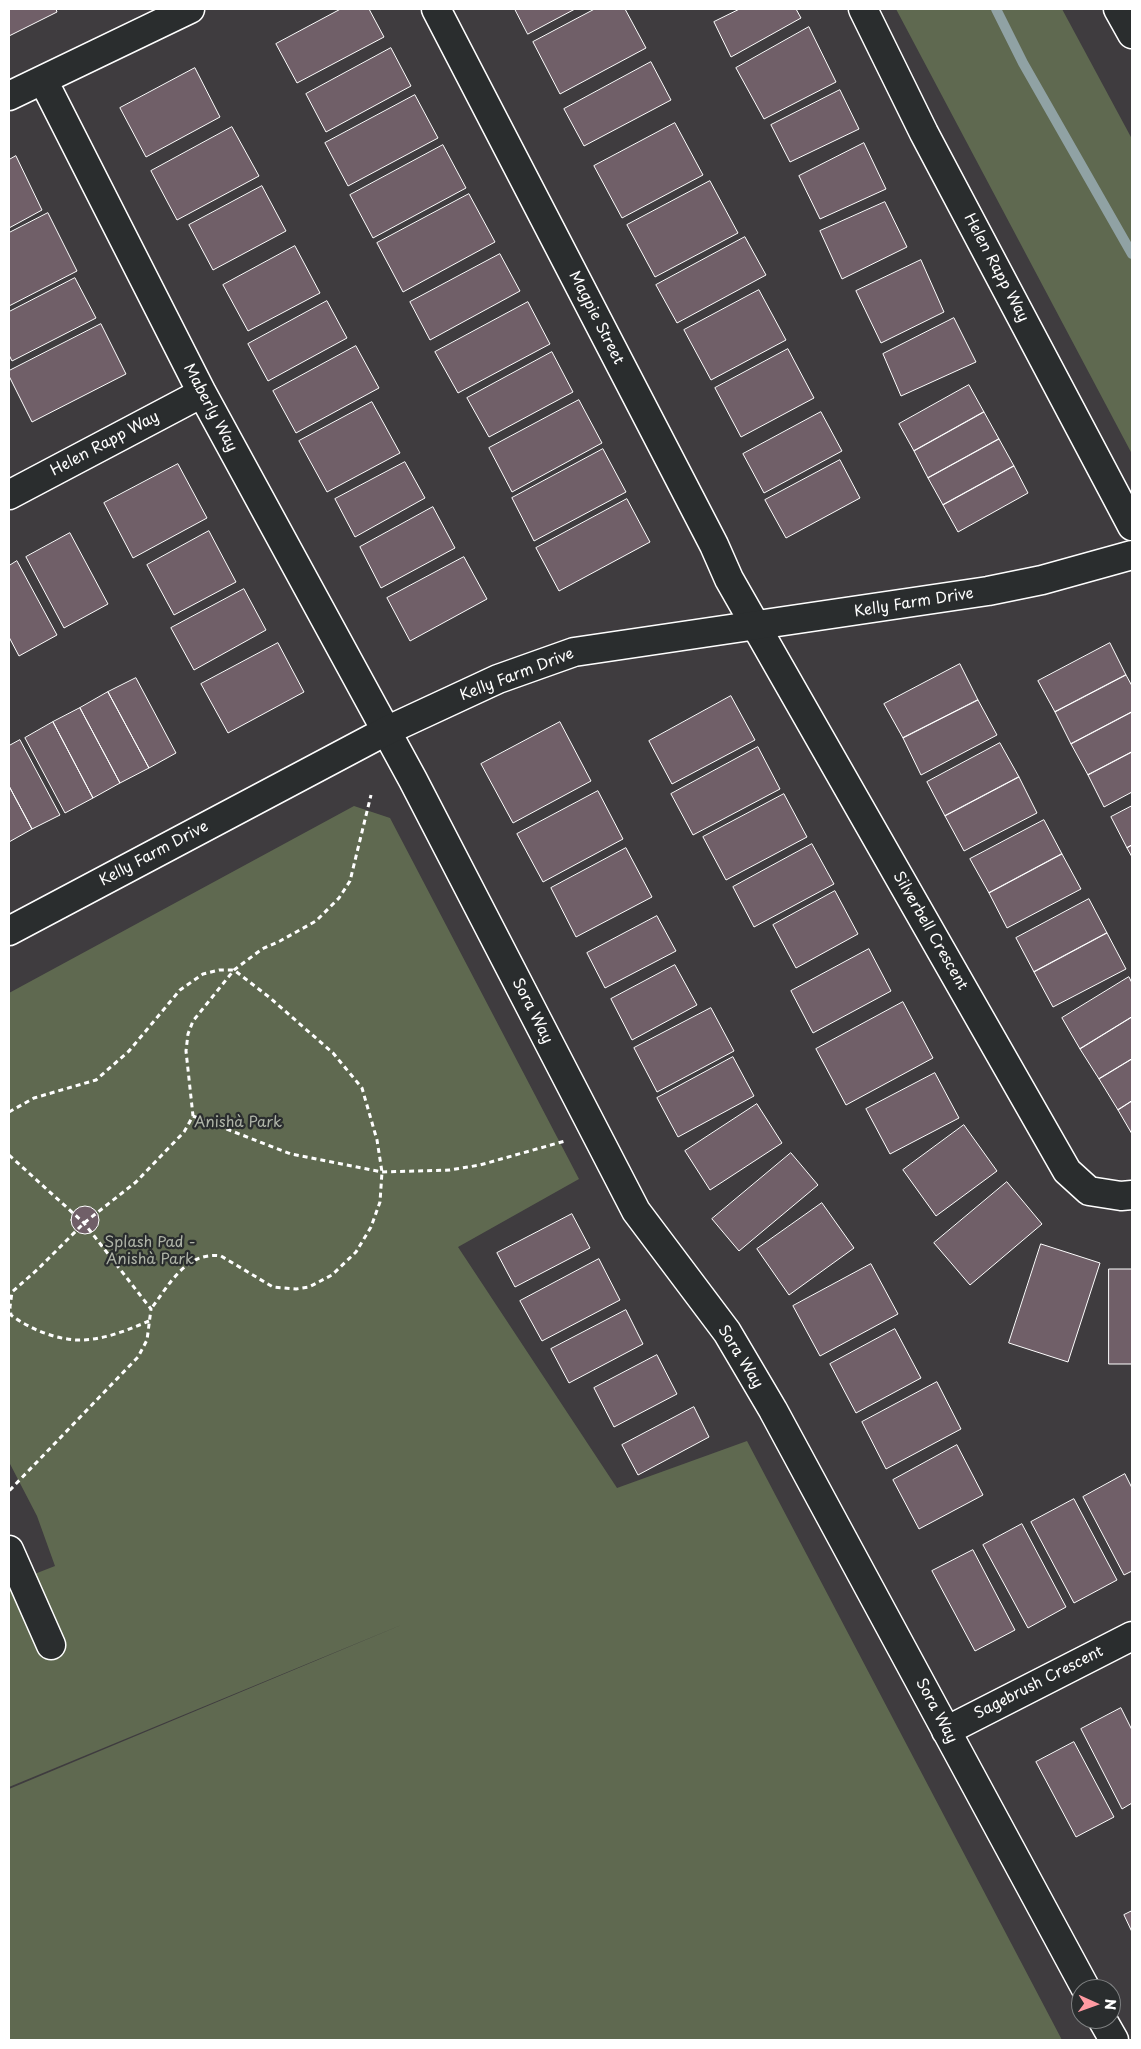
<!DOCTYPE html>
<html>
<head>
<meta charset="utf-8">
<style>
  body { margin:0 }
  #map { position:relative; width:1141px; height:2049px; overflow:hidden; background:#3f3c3f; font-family:"Playpen Sans",sans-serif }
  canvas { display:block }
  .frame { position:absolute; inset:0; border:10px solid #fff; pointer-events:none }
  .north { position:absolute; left:1071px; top:1979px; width:50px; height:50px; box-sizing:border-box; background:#2a2d2e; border:1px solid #7f8182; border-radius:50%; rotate:92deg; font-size:14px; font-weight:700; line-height:20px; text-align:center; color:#fff }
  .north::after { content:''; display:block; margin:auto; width:18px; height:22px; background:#ff9aa2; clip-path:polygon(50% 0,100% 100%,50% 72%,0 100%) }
</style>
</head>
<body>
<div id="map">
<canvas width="1141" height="2049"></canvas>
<div class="frame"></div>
<div class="north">N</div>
</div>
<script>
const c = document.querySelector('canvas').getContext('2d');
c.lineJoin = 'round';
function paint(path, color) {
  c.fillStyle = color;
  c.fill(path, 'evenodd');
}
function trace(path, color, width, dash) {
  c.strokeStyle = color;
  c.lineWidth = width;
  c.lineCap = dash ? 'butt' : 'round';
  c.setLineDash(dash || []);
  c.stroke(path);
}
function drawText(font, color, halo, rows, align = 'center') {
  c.font = font + ' "Playpen Sans",sans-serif';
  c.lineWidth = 4.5;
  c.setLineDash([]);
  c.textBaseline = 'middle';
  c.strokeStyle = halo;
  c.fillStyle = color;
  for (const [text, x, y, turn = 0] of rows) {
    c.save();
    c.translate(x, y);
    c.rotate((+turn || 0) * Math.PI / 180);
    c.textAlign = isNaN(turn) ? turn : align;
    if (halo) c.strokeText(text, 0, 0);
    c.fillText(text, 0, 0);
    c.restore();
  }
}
paint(new Path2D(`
  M896,9H1062L1132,139V454Z
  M354,806L390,818L579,1179L458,1247L617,1488L747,1441L1062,2040H9V1789L406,1623L9,1787V1584L55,1566L37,1516L9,1462V993Z`), '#5f6950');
trace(new Path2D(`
  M996,9L1023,63L1132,254`), '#90a2a4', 10);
const building = new Path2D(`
  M9,9H56L57,12L9,36Z
  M341,9H369L384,37L297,83L276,44Z
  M515,9H575L528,34Z
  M595,9H625L646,48L560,94L533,42Z
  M740,9H796L801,18L731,57L714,22Z
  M809,27L836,82L764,119L736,68Z
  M391,48L411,86L326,132L306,94Z
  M651,62L671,100L584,146L564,109Z
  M195,68L220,117L146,157L120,108Z
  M840,90L859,129L790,162L771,125Z
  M415,95L438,138L348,186L325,143Z
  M675,123L703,175L622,218L594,166Z
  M232,127L259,176L177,220L151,171Z
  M864,143L886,189L820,219L799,176Z
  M443,145L466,188L373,238L350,195Z
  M16,156L42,210L9,228V160Z
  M710,181L738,233L655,277L627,225Z
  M262,186L286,231L213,270L189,225Z
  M469,194L495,242L403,292L377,243Z
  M885,202L907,247L842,279L820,231Z
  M48,213L77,271L9,306V233Z
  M745,237L766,275L677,323L656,285Z
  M295,246L320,293L248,331L223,285Z
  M500,254L520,291L430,340L410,302Z
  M921,260L944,312L881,343L856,291Z
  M75,278L96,318L12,361L9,355V312Z
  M759,290L786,340L711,380L684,330Z
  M327,301L347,338L268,381L248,344Z
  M528,302L550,344L458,393L435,352Z
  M954,318L976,362L901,396L883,354Z
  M101,324L126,374L32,422L9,376V371Z
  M356,346L379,388L296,433L273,391Z
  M788,349L814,398L741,437L715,388Z
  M552,352L573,392L489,437L467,398Z
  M969,385L984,412L914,451L899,424Z
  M579,400L602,443L512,492L489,448Z
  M372,402L400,453L327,492L299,441Z
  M821,412L842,451L764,493L743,454Z
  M984,412L999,439L928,478L914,451Z
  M999,439L1014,466L943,505L928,478Z
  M603,449L626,492L534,541L512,498Z
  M840,460L860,498L786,538L765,500Z
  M405,462L425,498L355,537L335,499Z
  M178,464L207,518L133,558L104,503Z
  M1014,466L1028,493L958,532L943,505Z
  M627,499L650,542L559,591L536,548Z
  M433,507L455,548L381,588L360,547Z
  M209,531L236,582L174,615L147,565Z
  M70,533L108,604L64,628L26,557Z
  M464,557L487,599L410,641L387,598Z
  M17,561L57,635L19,656L9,637V566Z
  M244,589L266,630L194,670L171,628Z
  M278,643L304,692L228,733L201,684Z
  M1110,643L1126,675L1055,712L1038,681Z
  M960,664L978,700L903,738L884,704Z
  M1126,675L1132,686V712L1071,744L1055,712Z
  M136,678L176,753L149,768L108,692Z
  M108,692L149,768L120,783L80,708Z
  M731,696L755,740L672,784L649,741Z
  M978,700L997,735L921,775L903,738Z
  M80,708L120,783L93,798L53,722Z
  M1132,712V752L1088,775L1071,744Z
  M53,722L93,798L65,813L25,738Z
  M560,722L591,781L513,823L481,764Z
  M20,740L60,815L32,829L9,786V746Z
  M1000,743L1019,777L945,816L927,782Z
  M758,747L780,789L693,835L671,794Z
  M1132,752V792L1104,807L1088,775Z
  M1019,777L1037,813L964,851L945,816Z
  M9,786L32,829L9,842Z
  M598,791L623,839L543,882L517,834Z
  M784,794L807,837L726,880L703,837Z
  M1132,806V845L1127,848L1111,817Z
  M1044,820L1062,854L989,893L970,859Z
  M812,844L834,884L754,927L733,887Z
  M1132,845V857L1127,848Z
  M626,848L652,897L576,937L551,888Z
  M1062,854L1081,889L1007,928L989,893Z
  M835,891L858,934L796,968L773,925Z
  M1089,899L1107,933L1034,972L1016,938Z
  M657,916L676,951L605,988L587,953Z
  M1107,933L1126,969L1053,1007L1034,972Z
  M869,949L891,991L813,1033L791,991Z
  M675,965L697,1005L632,1040L611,999Z
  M1129,977L1132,983V1017L1080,1049L1062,1018Z
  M903,1002L933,1058L846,1105L816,1049Z
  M711,1008L734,1051L657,1092L634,1048Z
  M1132,1017V1059L1099,1079L1080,1049Z
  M733,1057L754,1096L678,1137L657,1098Z
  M1132,1059V1101L1118,1110L1099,1079Z
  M935,1073L959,1118L890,1154L866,1109Z
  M1132,1101V1134L1118,1110Z
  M757,1104L782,1143L710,1190L685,1151Z
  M964,1125L997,1171L936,1216L903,1170Z
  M791,1153L818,1185L739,1251L712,1219Z
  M1007,1182L1042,1224L970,1285L934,1243Z
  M822,1203L854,1248L789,1295L757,1249Z
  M71 1220a14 14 0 1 1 28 0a14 14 0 1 1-28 0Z
  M572,1214L590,1248L515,1287L497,1253Z
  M1041,1244L1100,1263L1068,1362L1009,1343Z
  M599,1259L620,1300L542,1341L520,1301Z
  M871,1264L898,1314L820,1356L793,1306Z
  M1109,1269H1132V1364H1109Z
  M626,1310L643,1344L569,1383L551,1349Z
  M895,1329L921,1378L856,1413L830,1364Z
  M657,1355L677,1394L614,1427L594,1388Z
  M937,1382L961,1429L886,1469L862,1422Z
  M694,1407L709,1437L638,1475L622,1445Z
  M957,1445L983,1495L919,1529L893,1480Z
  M1125,1474L1132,1488V1571L1124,1575L1083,1497Z
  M1074,1499L1117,1580L1074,1603L1031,1522Z
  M1022,1524L1066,1607L1028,1628L983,1545Z
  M973,1550L1015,1630L975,1651L932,1571Z
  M1121,1708L1132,1730V1803L1122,1809L1081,1729Z
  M1074,1742L1114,1817L1076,1837L1036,1762Z
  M1132,1911V1932L1124,1915Z`);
paint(building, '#705f68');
trace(building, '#fff', 1);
const minor = new Path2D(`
  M436,9L714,545L729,579L1067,1171L1089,1191L1121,1196L1132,1195
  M863,9L924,133L1132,526
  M1118,9L1132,34
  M43,80L202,393L413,780L636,1211L727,1332L773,1410L1086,1989
  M9,96L190,9
  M9,495L202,393
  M9,1550L51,1645
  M946,1731L1132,1636
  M1102,2019L1114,2040`);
const tertiary = new Path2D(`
  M9,931L386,731L498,679L574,652L988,591L1042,580L1132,555`);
trace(minor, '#fff', 31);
trace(tertiary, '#fff', 31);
trace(new Path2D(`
  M9,1112L34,1098L96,1080L129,1051L180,990L203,974L219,970H234L269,997L333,1053L362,1088L377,1140L382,1172L380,1202L371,1227L356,1252L332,1275L309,1287L296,1289L273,1287L221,1256C186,1251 169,1285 151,1309
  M193,1116L291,1154L382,1172L450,1170L480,1165L565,1141
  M9,1155L84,1223L151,1309L147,1340L138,1357L9,1491
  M149,1321C128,1330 106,1339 83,1340C59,1341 29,1329 11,1315L10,1307L12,1292L38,1269L84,1223L136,1182L184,1132L193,1116L186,1051L188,1034L193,1021L234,970L262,949L280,941L316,921L339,898L350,881L371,795`), '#fff', 3, [5, 4]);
trace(minor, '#2a2d2e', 28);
trace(tertiary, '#2a2d2e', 28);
drawText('15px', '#fff', '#2a2d2e', [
  ["Helen Rapp Way",996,268,62],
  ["Magpie Street",596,318,63],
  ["Maberly Way",210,408,62],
  ["Helen Rapp Way",105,444,-28],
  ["Kelly Farm Drive",914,603,-9],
  ["Kelly Farm Drive",517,675,-21],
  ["Kelly Farm Drive",154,854,-28],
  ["Silverbell Crescent",930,931,60],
  ["Sora Way",532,1011,63],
  ["Sora Way",740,1357,58],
  ["Sagebrush Crescent",1039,1683,-27],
  ["Sora Way",936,1711,62]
]);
drawText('15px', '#afb4a8', '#2a2d2e', [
  ["Anishà Park",238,1123],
  ["Splash Pad -",150,1243],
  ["Anishà Park",150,1260]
]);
</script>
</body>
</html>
